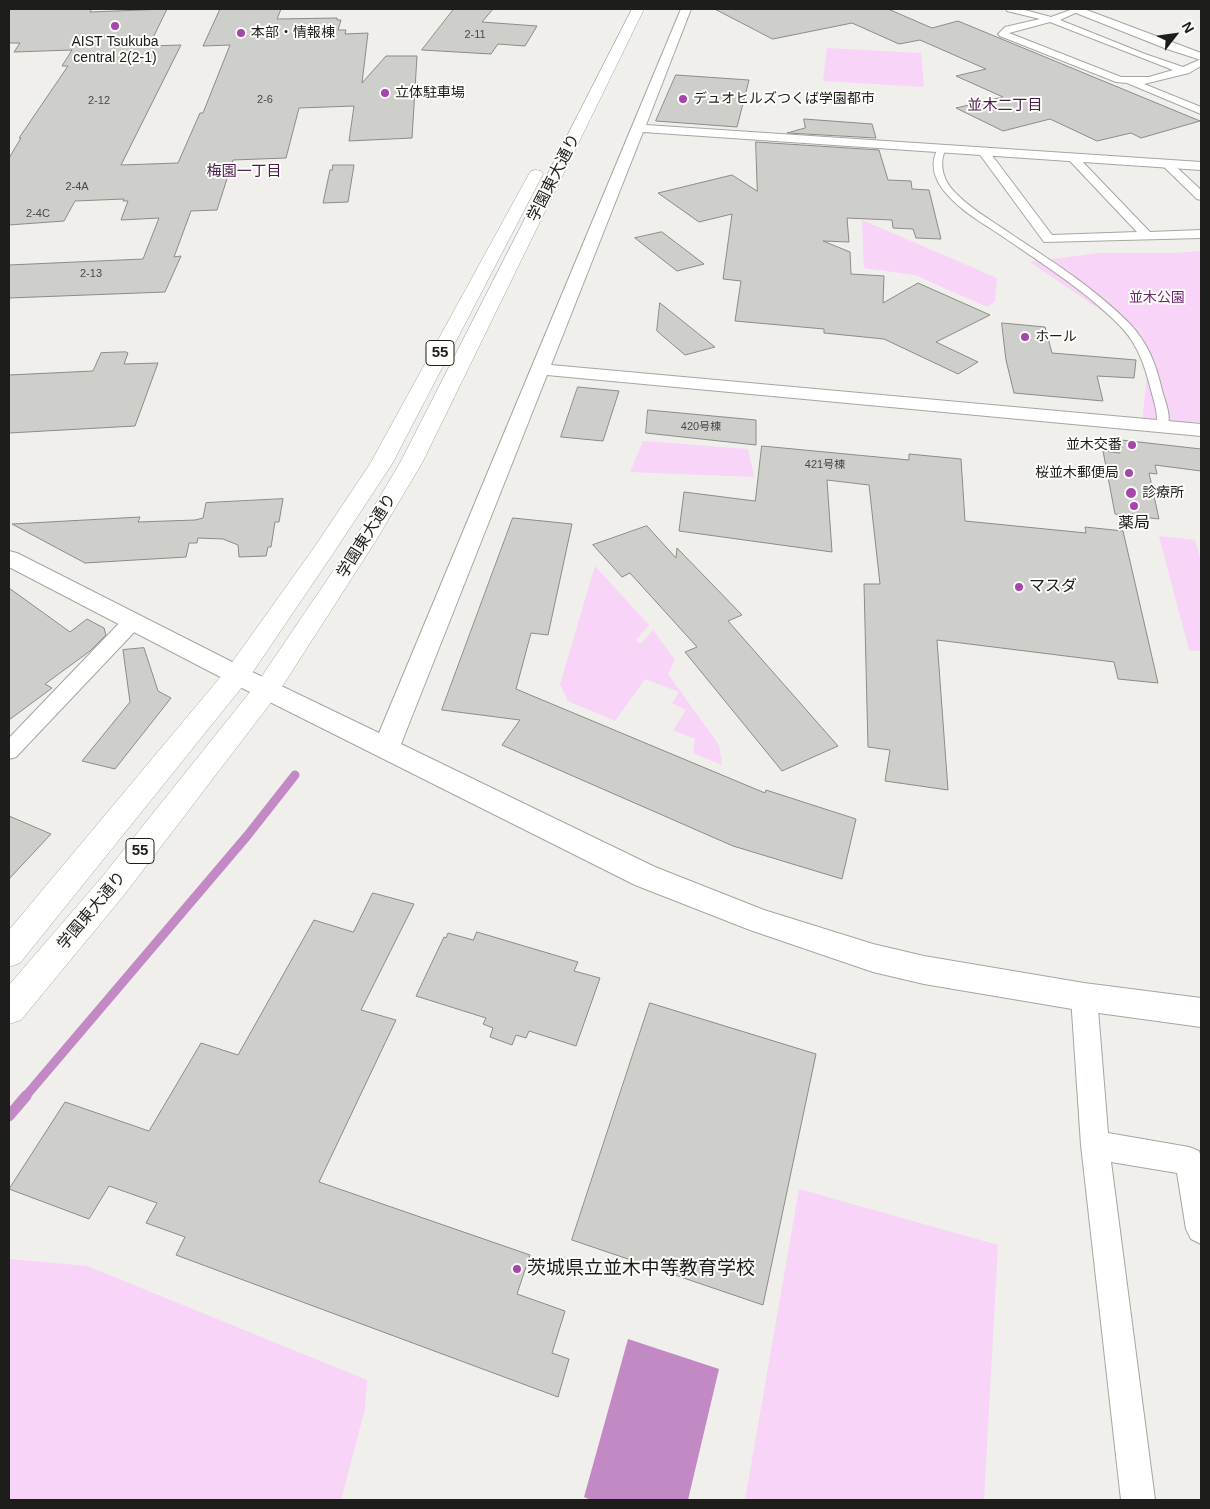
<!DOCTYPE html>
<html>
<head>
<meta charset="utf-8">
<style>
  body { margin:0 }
  #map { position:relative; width:1210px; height:1509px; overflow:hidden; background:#f0efeb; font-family:Helvetica,sans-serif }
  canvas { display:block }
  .frame { position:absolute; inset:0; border:10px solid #1d1d1b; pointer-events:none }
  .north { position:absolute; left:1150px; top:10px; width:50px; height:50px; -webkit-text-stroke:4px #fdfdf9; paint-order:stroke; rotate:60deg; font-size:14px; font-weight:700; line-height:20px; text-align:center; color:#1d1d1b }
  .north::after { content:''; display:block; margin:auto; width:18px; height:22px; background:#1d1d1b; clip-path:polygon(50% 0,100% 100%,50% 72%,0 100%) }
</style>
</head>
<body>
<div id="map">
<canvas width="1210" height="1509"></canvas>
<div class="frame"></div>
<div class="north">N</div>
</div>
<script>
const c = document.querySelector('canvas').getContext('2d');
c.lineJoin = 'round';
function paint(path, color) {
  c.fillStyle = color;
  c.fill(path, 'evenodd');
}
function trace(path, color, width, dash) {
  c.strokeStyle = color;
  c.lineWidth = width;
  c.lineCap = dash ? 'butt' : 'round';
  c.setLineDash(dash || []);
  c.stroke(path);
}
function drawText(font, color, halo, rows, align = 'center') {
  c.font = font + ' Helvetica,"Noto Sans JP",sans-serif';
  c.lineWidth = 4;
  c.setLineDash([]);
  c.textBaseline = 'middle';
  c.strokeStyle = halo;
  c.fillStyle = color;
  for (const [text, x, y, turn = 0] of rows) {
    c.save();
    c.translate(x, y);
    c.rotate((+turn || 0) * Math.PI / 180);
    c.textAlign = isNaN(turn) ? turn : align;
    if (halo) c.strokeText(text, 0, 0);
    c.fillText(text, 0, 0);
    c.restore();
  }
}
paint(new Path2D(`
  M827,48L921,53L924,87L823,81Z
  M862,220L997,278L995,301L987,307L915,275L864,268Z
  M1201,251V422H1142L1149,357L1124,326L1030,262L1099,253H1171Z
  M643,441L748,449L754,477L630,472Z
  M1159,536L1195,540L1201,560V651L1189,650Z
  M595,566L649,625L636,640L640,644L653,630L675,660L668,674L719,745L722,765L693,753L695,739L673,730L686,710L672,703L679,692L645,679L615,721L568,701L560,684Z
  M799,1189L998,1245L984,1500H745Z
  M9,1259L87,1266L367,1380L365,1409L341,1500H9Z`), '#f8d4f8');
paint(new Path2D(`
  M628,1339L719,1369L688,1500H591L584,1497Z`), '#c389c5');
trace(new Path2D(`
  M25,1097L247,836L295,775`), '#c389c5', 9);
trace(new Path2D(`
  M9,1116L26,1096`), '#c389c5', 11);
const building = new Path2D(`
  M9,9H92L90,12L167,9L149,46L181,45L121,165L178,163L200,113H203L230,45L203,46L220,9H281L277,19L337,18V20H341L338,30H346L345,34L368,33L362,83L386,56H417L412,138L349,141L354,106L299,108L286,158L233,160L217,210L191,211L174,257L181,256L165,292L9,298V265L143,259L159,218L121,220L128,201H123L124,199L75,201L64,221L9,225V158L21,138H19L68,66H62L72,50L14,52L20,43H9Z
  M454,9H493L482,22L537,26L525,46L498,44L491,54L422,50Z
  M715,9H888L932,28L958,21L1200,121L1141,138L1131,133L1097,141L1050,119L1003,131L956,108L1003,97L956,76L986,69L920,40L899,44L852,23L773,39Z
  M676,75L749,80L737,127L656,121Z
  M804,119L872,124L876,138L787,133L805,128Z
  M756,142L879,150L888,180L911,181L912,189L929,190L941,239L916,238L913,229L893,228L892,220L847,218L849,242L823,241L850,252L851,274L884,276L883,303L918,283L990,315L936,342L978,362L958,374L884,339L824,333V329L735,321L741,281L723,279L732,214L699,222L658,193L732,175L757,191Z
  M333,165H354L348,202L323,203L330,170H332Z
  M662,232L704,264L677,271L635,238Z
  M660,303L715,347L685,355L657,331Z
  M1002,323L1045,327L1052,353L1136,360L1134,378L1097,376L1103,401L1014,393L1006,360Z
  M126,352L128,353L124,364L158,363L135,426L9,433V375L93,371L101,353Z
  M578,387L619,391L603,441L561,437Z
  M648,410L756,420V445L646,433Z
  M1121,440L1201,449V471L1155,465L1157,474L1149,473L1159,519L1115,514L1103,451L1120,453L1119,447H1122Z
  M762,446L909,460V454L961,459L965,521L1086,533L1085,527L1123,531L1158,683L1118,679L1114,662L937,640L948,790L885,781L890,750L868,747L864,584H880L869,485L827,480L832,552L679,531L684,492L755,501Z
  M283,499L279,522H275L271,547H268L266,556L239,557L238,545L223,539L198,538L197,543H189L186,557L85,563L12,524L140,517L138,522L195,520L203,518L206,503Z
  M513,518L572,524L548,635L531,633L516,689L765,793L766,790L856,819L842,879L733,846L502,745L520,720L442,710Z
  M647,526L676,558L677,548L742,615L728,621L838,746L782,771L685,652L697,647L630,573L622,577L593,545Z
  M9,588L70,632L87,619L104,628L106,635L90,651L45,684L52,688L9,720Z
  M144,648L158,691L171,698L115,769L82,761L130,702L123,650Z
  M9,816L51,834L9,879Z
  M373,893L414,904L361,1010L396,1020L319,1182L530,1255L517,1294L565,1311L552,1353L569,1359L558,1397L176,1255L185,1237L146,1223L157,1203L109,1186L89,1219L9,1189L65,1102L149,1131L201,1043L238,1055L314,920L353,932Z
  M477,932L578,962L574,971L600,978L576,1046L529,1031L526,1038L516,1035L512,1045L490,1037L493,1028L483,1024L486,1018L416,996L444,937L446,938L448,933L473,940Z
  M650,1003L816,1054L763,1305L572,1240Z`);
paint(building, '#cececa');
trace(building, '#8b8b87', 1);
const pedestrian = new Path2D(`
  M939,147L946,149C939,161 942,177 951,188C967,207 991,220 1011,234C1052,261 1094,288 1129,323C1148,343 1156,364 1162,390C1165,402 1173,418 1166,430L1162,431L1156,427C1159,415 1154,402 1151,390C1145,367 1139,347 1123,329C1088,292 1044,265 1002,236C983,223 960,211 945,192C934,179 929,162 939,147Z`);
const minor = new Path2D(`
  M1006,9H1021L1051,17L1073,9H1084L1060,20L1145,54L1183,67L1201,59V66L1189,73L1144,84L1201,107V114L1127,83L1116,82L1000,36L998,34L1005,27L1040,19L1007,11ZM1050,22L1173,70L1149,77H1121L1009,33Z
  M984,149L988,150L1052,235L1137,232L1069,160L1067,158L1069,156H1077L1150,232L1201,230V238L1044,242L978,152Z
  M1167,161L1171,162L1201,190V200L1197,199L1163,166L1161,164L1163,162Z
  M133,614L140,616L143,621L140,626L16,757L9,759V738L126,616Z
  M1084,985L1093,989L1097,997L1108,1133L1189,1147L1199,1151L1201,1157V1244L1191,1239L1186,1229L1177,1173L1111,1162L1155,1500H1121L1081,1145L1071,997L1075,989Z`);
const tertiary = new Path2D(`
  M681,9H691L646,125L1201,162V170L643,132L551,365L1201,424V436L547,375L401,744L655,867L764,910L873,944L924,956L1084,983L1201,998V1027L1084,1011L924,984L873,972L750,930L635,885L228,681L9,567V551L17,553L246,669L379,733Z
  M1070,9H1084L1201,53V60L1167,49L1071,11Z`);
const primary = new Path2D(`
  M632,9H644L422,463L375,542L276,696L124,895L21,1020L9,1024V985L102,877L258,682L354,540L400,463Z
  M536,170L541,171L543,174L392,464L334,552L246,682L20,963L9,967V930L228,668L318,542L370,464L529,174L531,171Z`);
trace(pedestrian, '#a6a5a2', 2);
trace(minor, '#a6a5a2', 2);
trace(tertiary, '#a6a5a2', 2);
trace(primary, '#a6a5a2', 1);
paint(pedestrian, '#fff');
paint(minor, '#fff');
paint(tertiary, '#fff');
paint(primary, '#fff');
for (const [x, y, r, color] of [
  [115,26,5,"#a645ac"],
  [241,33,5,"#a645ac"],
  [385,93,5,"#a645ac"],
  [683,99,5,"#a645ac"],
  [1025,337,5,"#a645ac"],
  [1132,445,5,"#a645ac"],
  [1129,473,5,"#a645ac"],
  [1131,493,6,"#a645ac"],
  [1134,506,5,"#a645ac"],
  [1019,587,5,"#a645ac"],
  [517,1269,5,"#a645ac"]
]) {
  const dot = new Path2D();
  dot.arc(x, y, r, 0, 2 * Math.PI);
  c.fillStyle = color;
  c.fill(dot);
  trace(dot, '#fdfdf9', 2);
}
drawText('11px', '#494947', null, [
  ["2-11",475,35],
  ["2-6",265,100],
  ["2-12",99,101],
  ["2-4A",77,187],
  ["2-4C",38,214],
  ["2-13",91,274],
  ["420号棟",701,427],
  ["421号棟",825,465]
]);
drawText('14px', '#1d1d1b', '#fdfdf9', [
  ["本部・情報棟",251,33],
  ["AIST Tsukuba",115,42,"center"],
  ["central 2(2-1)",115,58,"center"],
  ["立体駐車場",395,93],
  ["デュオヒルズつくば学園都市",693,99],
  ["ホール",1035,337],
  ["並木交番",1122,445,"right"],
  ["桜並木郵便局",1119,473,"right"],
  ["診療所",1142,493]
], 'left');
drawText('14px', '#6c2770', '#fdfdf9', [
  ["並木公園",1157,298]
]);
drawText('15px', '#4a1b4c', '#fdfdf9', [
  ["並木二丁目",1005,106],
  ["梅園一丁目",244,172]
]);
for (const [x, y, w] of [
  [440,353,28],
  [140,851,28]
]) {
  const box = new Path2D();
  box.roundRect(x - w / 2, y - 12.5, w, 25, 4);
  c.fillStyle = '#fdfdf9';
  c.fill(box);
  trace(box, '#1d1d1b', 1);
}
drawText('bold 15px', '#1d1d1b', null, [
  ["55",440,353],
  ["55",140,851]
]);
drawText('16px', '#1d1d1b', '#fdfdf9', [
  ["学園東大通り",554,178,-63],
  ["学園東大通り",367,536,-58],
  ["学園東大通り",92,911,-50]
]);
drawText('16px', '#1d1d1b', '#fdfdf9', [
  ["薬局",1134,524],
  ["マスダ",1029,587,"left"]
]);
drawText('19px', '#1d1d1b', '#fdfdf9', [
  ["茨城県立並木中等教育学校",527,1269]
], 'left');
</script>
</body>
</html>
